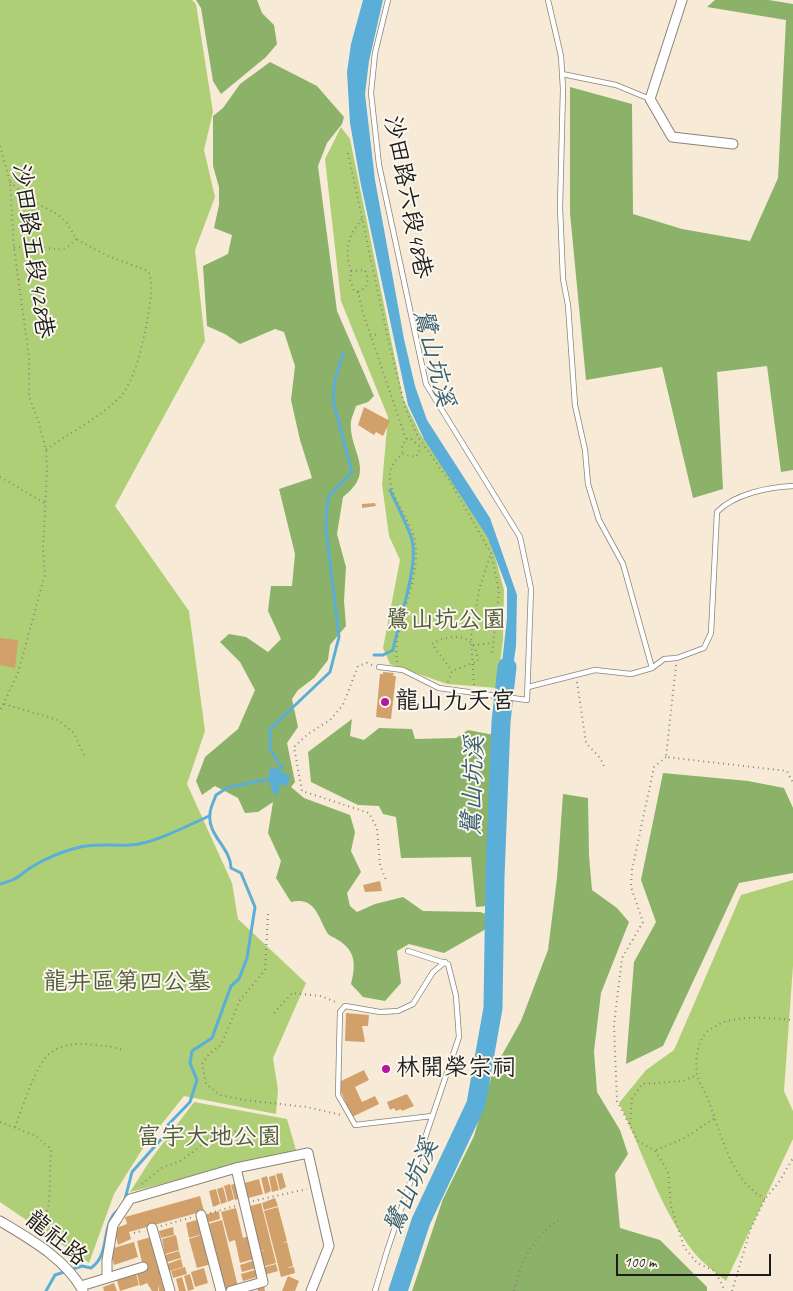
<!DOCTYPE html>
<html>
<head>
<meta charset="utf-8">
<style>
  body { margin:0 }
  #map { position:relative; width:793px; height:1291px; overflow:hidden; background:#f7ebd7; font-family:Caveat,sans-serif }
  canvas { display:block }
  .scale { position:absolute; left:616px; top:1254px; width:155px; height:22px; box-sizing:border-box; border:2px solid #1c1c1c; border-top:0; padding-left:6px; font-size:15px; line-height:18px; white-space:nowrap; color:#1c1c1c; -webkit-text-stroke:4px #fbf7ec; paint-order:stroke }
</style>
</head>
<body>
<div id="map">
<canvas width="793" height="1291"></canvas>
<div class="scale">100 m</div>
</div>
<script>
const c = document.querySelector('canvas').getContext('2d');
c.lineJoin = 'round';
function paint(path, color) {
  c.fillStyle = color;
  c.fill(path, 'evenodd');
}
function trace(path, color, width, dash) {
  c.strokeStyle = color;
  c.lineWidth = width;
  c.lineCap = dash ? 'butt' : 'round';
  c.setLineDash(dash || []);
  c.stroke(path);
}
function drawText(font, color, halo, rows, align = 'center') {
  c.font = font + ' Caveat,"LXGW WenKai TC",sans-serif';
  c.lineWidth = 4;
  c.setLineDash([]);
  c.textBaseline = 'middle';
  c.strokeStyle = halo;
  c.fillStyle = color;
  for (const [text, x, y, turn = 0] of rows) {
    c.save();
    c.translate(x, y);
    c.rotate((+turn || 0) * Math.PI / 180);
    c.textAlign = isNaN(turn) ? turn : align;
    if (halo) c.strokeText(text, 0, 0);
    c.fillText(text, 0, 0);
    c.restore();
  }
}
paint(new Path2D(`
  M0,0H192L196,4L213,112L204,150L215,197L195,250L205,341L115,506L189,611L205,731L187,784L232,883L238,919L306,983L273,1058L278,1090L276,1114L184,1096L145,1145L114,1194L89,1263L0,1202Z
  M341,127L350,139L403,398L421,435L456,481L488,530L504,590L503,640L497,688L447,684L390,664L383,648L400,560L389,536L382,484L388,417L341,301L325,159Z
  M793,880V966L784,1091L793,1111V1139L726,1281C715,1272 701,1262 692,1250C659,1207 643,1152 619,1103L646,1070L674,1050L741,895Z
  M194,1102L287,1119L296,1150L130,1192L151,1159Z`), '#afcf77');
paint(new Path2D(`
  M196,0H257L262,13L274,25L277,44L266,57L221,94L213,81L201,8Z
  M715,0H769L793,4V470L781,472L767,366L717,372L723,489L693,498L662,367L586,380L570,213V87L632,104L633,214L682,229L750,241L778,178L786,20L707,7Z
  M270,62L317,86L344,117L342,124L327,143L318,166L337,311L374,396L368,402L356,406C355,410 352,416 351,421C348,451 378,471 343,497L337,534L346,567L344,601L346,626L330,645L328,660L314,678L298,690L292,699L298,727L287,743L295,782L291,787L304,798L350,815L355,832L351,851L361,872L347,893L350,906L357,912L375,904L403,897L423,911L480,912L489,915L486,929L444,953L409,944L397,951L401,983L385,1001L363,997L351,984C356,965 356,951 338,940C334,937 331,937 328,934C318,918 316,896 291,902L276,878L281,861L268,833L273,802L258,812L245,813L238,798L215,786L202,795L196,781L205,757L238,729L255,690L240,662L220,642L229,634L246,637L268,652L281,639L268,611L271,586H292L295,554L279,489L312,478L300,440L291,400L295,366L284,332L275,329L240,344L225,334L207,326L203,266L228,254L232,235L214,228L219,205V187L213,166V116L223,108L240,84Z
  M352,719L350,736L364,740L379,728L412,729L415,739L456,738L468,730L494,735L487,906L476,907L471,857L401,858L396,817L383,814L379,806L358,805L311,782L308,752Z
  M663,773L748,781L784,788L793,808V873L739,883L663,1046L626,1064L634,962L656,922L641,880Z
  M563,794L588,798L589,855L592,890L617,908L629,922L601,993L594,1051L597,1092L620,1130L628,1154L615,1174L620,1228L660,1240L707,1287V1291H412L443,1199L474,1136L493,1071L521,1021L548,950L557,878Z`), '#8bb268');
paint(new Path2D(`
  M363,0H383L369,61L365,94L375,180L404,339L415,386L427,420L490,518L517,595L516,646L511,681L504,693L502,663L507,618V588L488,538L424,439L408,405L360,180L350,123L347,72L351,44Z
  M271,767L277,769L281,773L290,775L288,785H279V794L275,795C270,789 267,774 271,767Z`), '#5baed7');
trace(new Path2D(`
  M374,655H383L393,650C398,623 419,565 412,540C407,523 397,506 390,490
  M277,774L282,768L270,749V729L330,672L339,637L326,530L327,507L329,496L352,472L333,401L335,379L343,354
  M0,884C18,879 16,878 30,868C44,859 64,851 80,847C96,843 113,846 130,845C151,845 189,825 209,816
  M124,1203L132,1172L164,1136L165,1128L190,1102L197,1080L190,1063L192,1051L212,1038L231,986L239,979L247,958L255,907L241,873L231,868C231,848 207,835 210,814C210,808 214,801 216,795L227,788L273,778
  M46,1291L55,1275L82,1266L91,1268C112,1254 99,1221 121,1208`), '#5baed7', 3);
trace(new Path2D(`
  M398,1291L421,1221L476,1104L493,1008L495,877L501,722L507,667`), '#5baed7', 19);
paint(new Path2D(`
  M364,407L390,421L383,436L376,432L374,435L358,425Z
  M375,503L376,506L362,508V504Z
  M0,638L18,640L15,668L0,665Z
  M383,672L394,673L393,676H396L391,719L376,717L380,674H383Z
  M380,881L382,891L365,892L363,885Z
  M346,1013L369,1015L368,1026H362L365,1042L345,1041Z
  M364,1070L369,1080L355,1087L362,1102L375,1096L379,1104L352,1117L337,1083Z
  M407,1094L414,1106L402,1111L401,1109L396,1111L394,1108L390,1110L387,1102Z
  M282,1173L286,1187L280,1190L276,1174Z
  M275,1175L279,1190L272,1192L269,1177Z
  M267,1176L271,1191L265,1194L261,1178Z
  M259,1179L263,1194L245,1199L241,1184Z
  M237,1183L241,1198L235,1200L231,1185Z
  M230,1184L234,1199L228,1202L224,1186Z
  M223,1187L227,1202L221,1204L217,1189Z
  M216,1189L220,1204L213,1207L209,1191Z
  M200,1196L204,1211L129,1232L131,1239L118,1245L114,1229L127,1224L125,1217Z
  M275,1198L278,1206L264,1210L262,1203Z
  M261,1203L276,1263L262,1267L258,1252L265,1250L258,1251L247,1207Z
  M278,1207L287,1241L282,1243L287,1242L293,1266L286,1268L294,1267L295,1273L281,1277L264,1211Z
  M236,1208L243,1238L249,1236L254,1259L240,1263L235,1240L229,1242L221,1212Z
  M219,1211L220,1219L206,1223L204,1215Z
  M200,1219L203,1234L189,1238L186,1223Z
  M222,1220L238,1287L224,1291L208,1224Z
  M173,1227L174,1235L161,1238L159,1231Z
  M204,1234L211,1264L197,1268L189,1239Z
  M176,1235L179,1250L165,1254L162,1239Z
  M151,1237L162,1283L164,1282L166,1291H159L158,1284V1291H152L147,1283L140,1286L136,1270L142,1268L144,1271L137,1241Z
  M134,1242L138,1257L114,1265L110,1249Z
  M179,1251L181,1258L167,1262L165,1255Z
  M181,1259L183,1267L169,1271L167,1264Z
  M255,1260L256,1268L242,1272L240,1265Z
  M276,1264L278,1271L264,1275L262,1268Z
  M185,1267L187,1274L173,1278L171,1271Z
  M204,1268L208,1283L195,1287L191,1272Z
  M135,1270L139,1285L120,1291L116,1277L129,1273L131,1278L129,1272Z
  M255,1270L257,1277L243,1281L241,1274Z
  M190,1274L194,1289L188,1291L184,1276Z
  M288,1276L299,1281L295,1291H282Z
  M182,1277L186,1291H179L176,1279Z
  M114,1283L117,1291H104L103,1287Z
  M264,1286L265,1291H258L257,1287Z`), '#d2a06b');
const service = new Path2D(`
  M548,0L561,56L563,89L560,207L563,279L568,305L575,405L585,450L588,484L599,520L623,564L652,668
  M562,74L616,85L650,99
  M379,667L403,670L439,688L527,700L531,589L520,537L426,384L379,165L371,93L375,53L388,0
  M528,687L595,670L631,674L652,668L664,659L677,658L704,648L711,633L717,512C734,494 769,487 793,486
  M432,1116L355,1125L338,1095L340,1012L345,1006L380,1012L398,1011L413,1004L433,972L445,962
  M375,1291L387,1251L459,1037L456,996L448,964L408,951`);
const minor = new Path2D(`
  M682,0L650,99L672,137L733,144
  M201,1215L221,1291
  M0,1221C30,1239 66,1259 83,1291
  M152,1228L170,1291
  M107,1278V1260L113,1225L130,1199L236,1168L308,1153L329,1246L311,1291
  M81,1286L143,1267
  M231,1291L263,1282L236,1168`);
trace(service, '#8a847a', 6);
trace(minor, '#8a847a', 11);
trace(new Path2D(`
  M0,146L10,182L14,248L29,357V396L39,423L46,450L47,468L43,550L45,574L18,673L0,711
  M348,153L388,339L405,407L418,437L452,485L491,553L499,591L492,655
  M10,182L32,201L57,214L67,223L76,239L108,256L148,271C154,283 150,302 148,316C144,338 136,379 121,396C100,418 70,432 46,450
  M14,248C21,247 28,246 35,246C53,248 63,255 76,239
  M351,271C344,250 348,236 362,219
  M358,292L354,291L350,280L351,271L365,270L368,279L366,287L358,292L363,313L406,439
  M370,336L378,334
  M0,477L45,503
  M473,645L493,643
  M397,662C392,621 422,583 415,541C411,519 384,491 391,469C392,464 398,458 402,454L416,457L419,451V446L410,438L406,439L402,447V454
  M372,665L367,663L358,666L343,705L330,720L308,734L294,747L302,791L369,813L377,828L380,865L386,880
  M676,665L666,757L787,771L793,783
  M448,682L452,671L478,661C477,656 476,648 473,645C463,632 443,637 432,644L452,671
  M577,682L586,743L600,758L605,768
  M474,685L471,637L479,590L491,553
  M4,704L58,720L74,733L84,755
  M666,757L654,767L632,870L631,887L643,922L622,958L614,1025L617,1101L638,1141L655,1151L668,1171L671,1206L684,1247L697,1263L715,1271L725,1291
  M268,914L265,970L240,1000L221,1045L209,1054L202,1064L206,1084L220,1095L244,1100L307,1107L341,1115
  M274,1013L292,993L321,996L338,1003
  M0,1122L36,1136L51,1149L49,1204L40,1236
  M630,1124L632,1099L642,1084L683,1081L697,1075
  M15,1127C21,1111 37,1062 50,1053C64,1043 80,1043 95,1045C105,1046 112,1046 122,1050
  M656,1150L683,1139L715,1118
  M142,1184L163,1167L178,1162L192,1153L216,1132L233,1131L252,1135L267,1142
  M765,1199C731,1181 722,1136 709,1102C706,1093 699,1084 697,1074C695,1063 697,1043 705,1034C725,1012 767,1018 793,1020
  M253,1201L307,1189
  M210,1213L236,1206
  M161,1226L193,1217
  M134,1233L142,1231
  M514,1291C521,1261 532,1237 559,1220
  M732,1291L751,1228L765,1199L779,1182L793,1158`), '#8a847a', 2, [1, 4]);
trace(service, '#fff', 4.5);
trace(minor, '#fff', 9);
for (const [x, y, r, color] of [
  [385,702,5,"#b5179e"],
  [386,1069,5,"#b5179e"]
]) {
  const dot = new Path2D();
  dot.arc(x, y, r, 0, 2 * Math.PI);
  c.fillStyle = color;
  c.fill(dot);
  trace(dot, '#fbf7ec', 2);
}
drawText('24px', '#1c1c1c', '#fbf7ec', [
  ["沙田路六段48巷",407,197,79],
  ["沙田路五段428巷",32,251,82],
  ["龍社路",56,1239,39]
]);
drawText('24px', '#4f5b3c', '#fbf7ec', [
  ["鷺山坑公園",446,621],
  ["龍井區第四公墓",127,983],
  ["富宇大地公園",209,1138]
]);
drawText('24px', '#1c1c1c', '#fbf7ec', [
  ["龍山九天宮",395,702],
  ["林開榮宗祠",396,1069]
], 'left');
drawText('italic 25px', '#385e70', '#fbf7ec', [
  ["鷺山坑溪",433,358,76],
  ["鷺山坑溪",474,786,-88],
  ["鷺山坑溪",412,1187,-67]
]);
</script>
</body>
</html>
